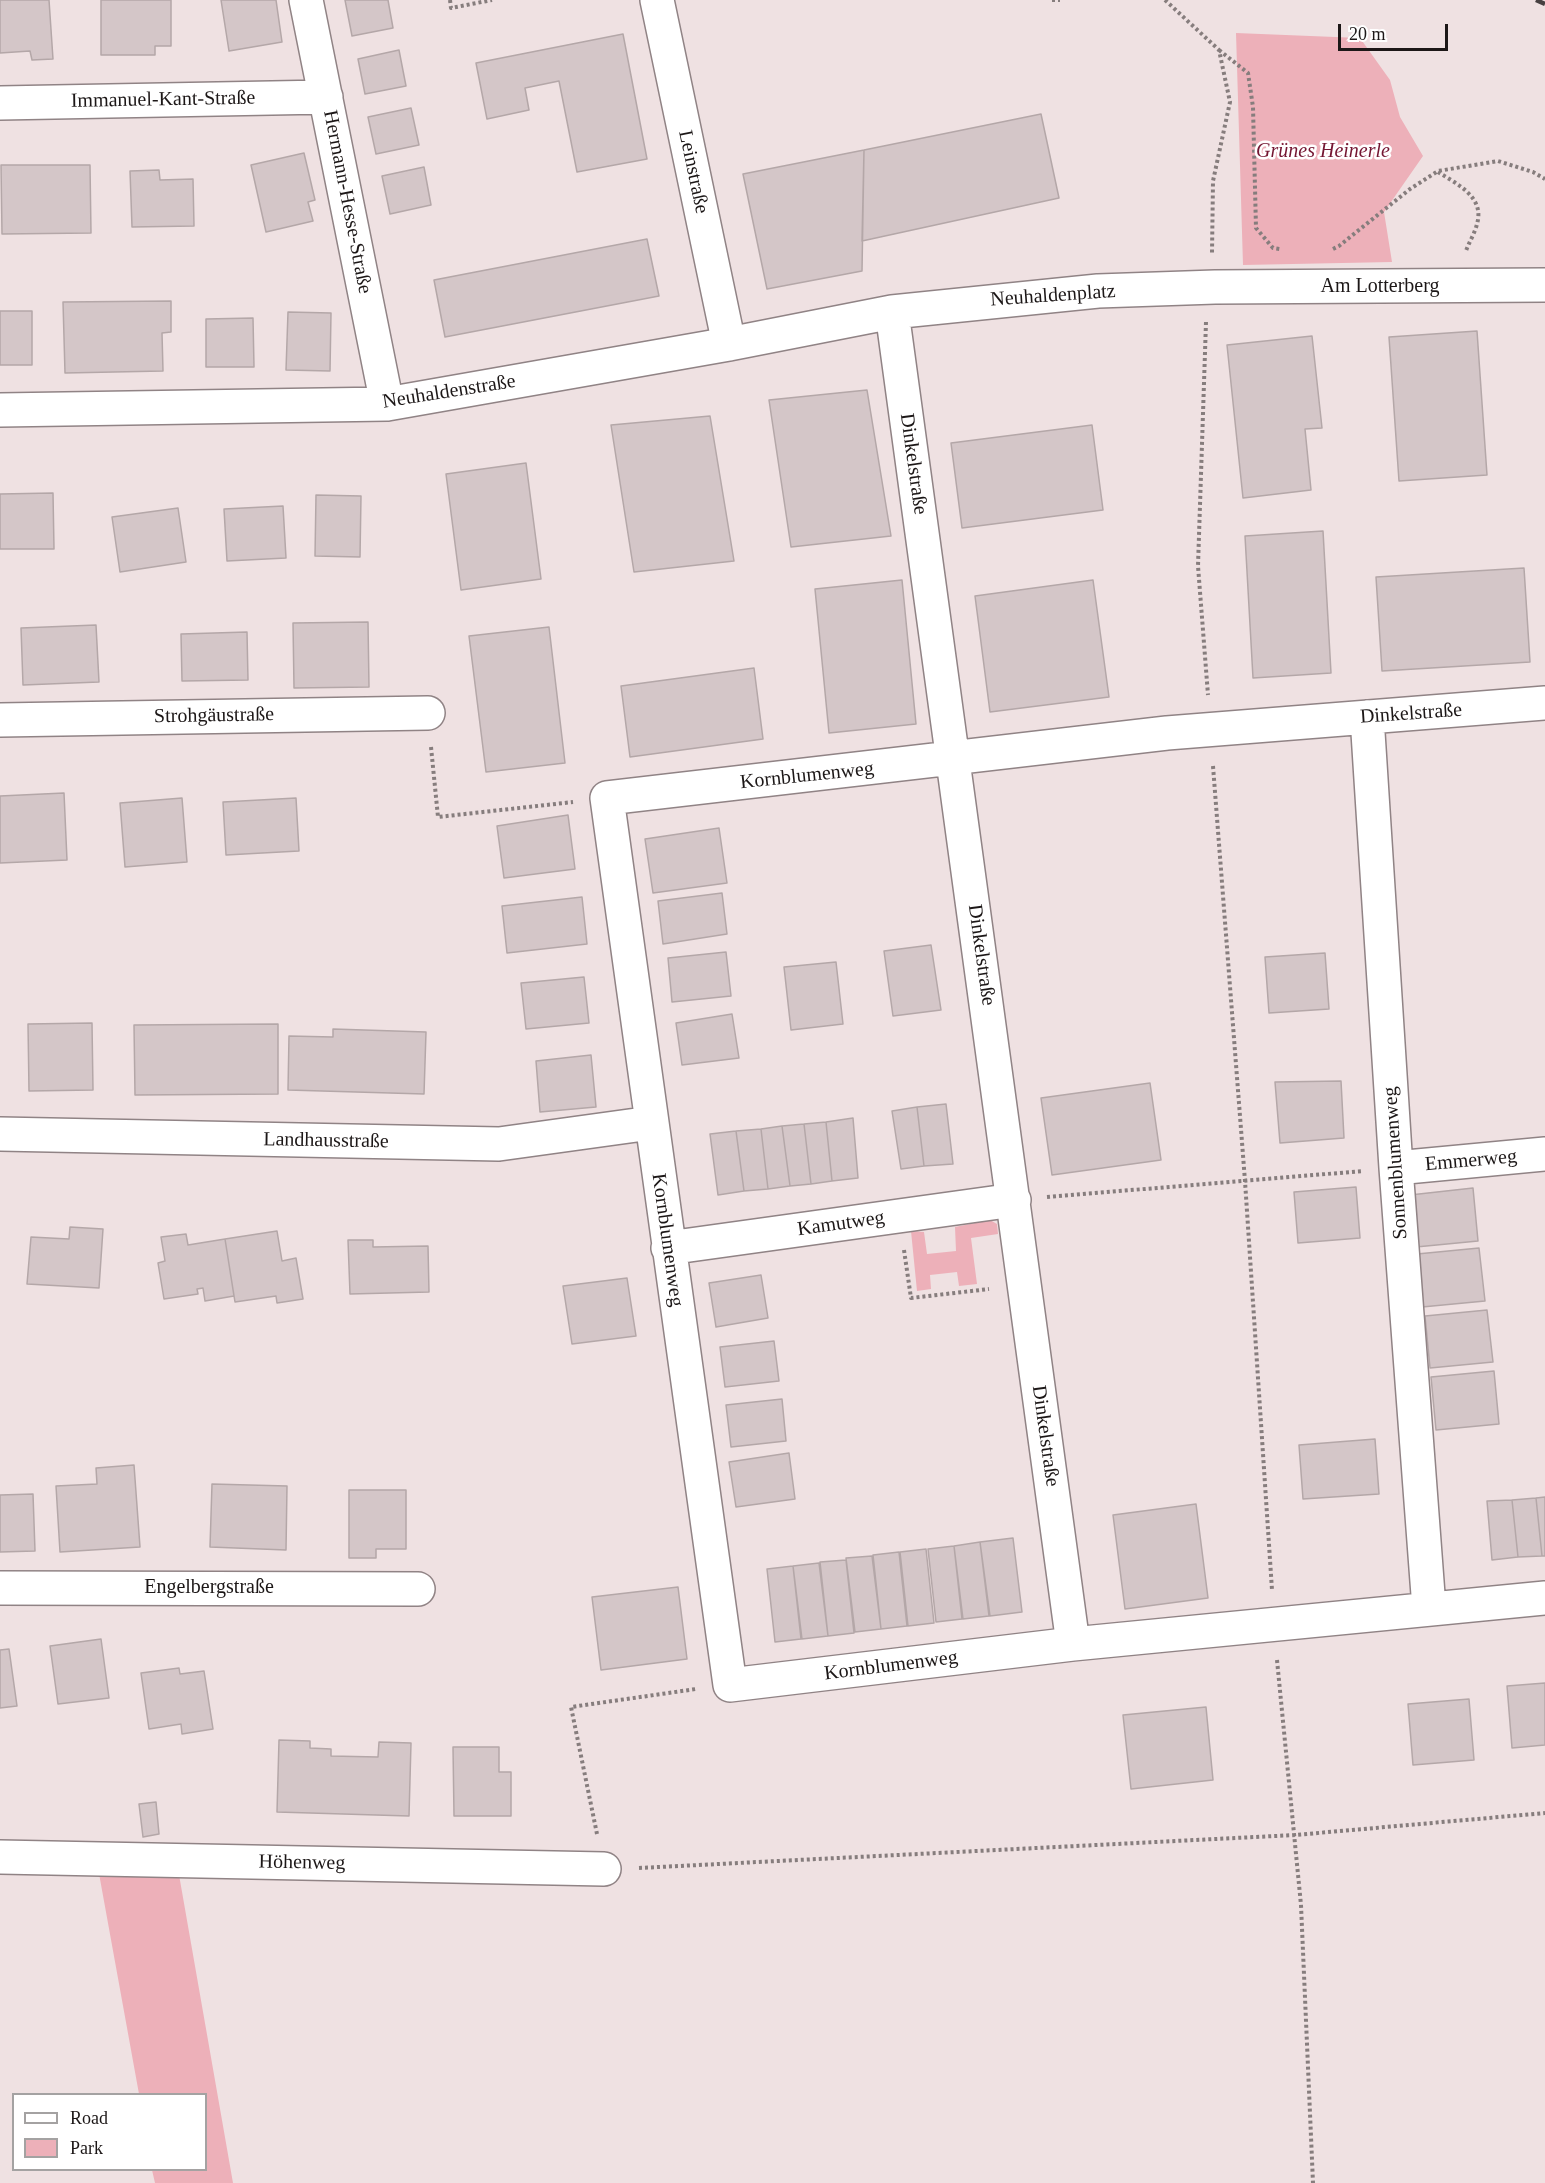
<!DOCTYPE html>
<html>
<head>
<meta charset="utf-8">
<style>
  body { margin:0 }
  #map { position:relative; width:1545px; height:2183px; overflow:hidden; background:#efe1e2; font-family:Georgia,serif }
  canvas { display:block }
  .legend { position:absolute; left:12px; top:2093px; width:195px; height:78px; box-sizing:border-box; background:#fff; border:2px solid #a4a2a2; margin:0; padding:8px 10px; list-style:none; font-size:18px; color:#1c1717 }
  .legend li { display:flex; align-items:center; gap:12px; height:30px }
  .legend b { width:30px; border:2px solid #a4a2a2 }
  .scale { position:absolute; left:1338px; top:24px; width:110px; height:27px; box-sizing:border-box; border:3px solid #1c1717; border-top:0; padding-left:8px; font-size:18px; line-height:21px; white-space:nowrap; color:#1c1717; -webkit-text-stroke:4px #fff; paint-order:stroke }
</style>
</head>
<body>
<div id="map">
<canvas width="1545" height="2183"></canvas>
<ul class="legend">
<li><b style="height:8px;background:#fff"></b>Road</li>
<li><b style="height:16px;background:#edb0b9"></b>Park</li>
</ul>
<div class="scale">20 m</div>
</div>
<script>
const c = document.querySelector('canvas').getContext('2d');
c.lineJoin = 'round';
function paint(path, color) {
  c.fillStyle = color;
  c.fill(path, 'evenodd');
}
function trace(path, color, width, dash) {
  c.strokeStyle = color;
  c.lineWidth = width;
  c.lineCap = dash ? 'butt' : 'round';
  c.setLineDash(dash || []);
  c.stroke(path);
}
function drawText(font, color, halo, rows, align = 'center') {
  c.font = font + ' Georgia,serif';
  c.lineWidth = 5;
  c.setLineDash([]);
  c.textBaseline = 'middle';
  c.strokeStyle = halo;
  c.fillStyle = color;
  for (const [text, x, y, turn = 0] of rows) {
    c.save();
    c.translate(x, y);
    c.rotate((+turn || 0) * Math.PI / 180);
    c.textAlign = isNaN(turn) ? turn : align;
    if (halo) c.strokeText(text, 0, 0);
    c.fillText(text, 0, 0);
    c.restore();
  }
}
paint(new Path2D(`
  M1236,33L1360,38L1390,80L1400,117L1423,156L1384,212L1392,262L1243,265Z
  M990,1220L997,1224L998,1234L971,1238L977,1284L959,1286L957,1272L930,1275L931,1289L917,1291L911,1231L924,1232L927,1254L956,1251L955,1227Z
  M98,1868L178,1869L233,2183H155L152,2170H206V2094H139Z`), '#edb0b9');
const building = new Path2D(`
  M0,0H49L53,59L32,60L30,51L0,53Z
  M101,0H171V46H155V55H101Z
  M221,0H276L282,42L229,51Z
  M345,0H388L393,28L352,36Z
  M623,34L647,159L577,172L559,81L525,88L529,110L487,119L476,63Z
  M399,50L406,86L365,94L358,59Z
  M411,108L419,145L376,154L368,117Z
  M1041,114L1059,198L862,241L864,150Z
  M864,150L862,271L767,289L743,174Z
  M304,153L315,200L308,202L313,221L266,232L251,165Z
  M1,165H90L91,233L2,234Z
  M424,167L431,205L390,214L382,176Z
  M159,170L160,180L193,179L194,226L132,227L130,171Z
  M647,239L659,296L445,337L434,280Z
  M171,301V332L162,333L163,371L65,373L63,302Z
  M0,311H32V365H0Z
  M288,312L331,313L330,371L286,370Z
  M253,318L254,367H206V319Z
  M1477,331L1487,475L1399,481L1389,337Z
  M1312,336L1322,428L1305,429L1311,490L1243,498L1227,345Z
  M867,390L891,536L791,547L769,400Z
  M710,416L734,561L634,572L611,425Z
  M1092,425L1103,510L962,528L951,443Z
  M526,463L541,579L461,590L446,474Z
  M53,493L54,549H0V494Z
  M316,495L361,496L360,557L315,556Z
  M283,506L286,558L227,561L224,509Z
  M178,508L186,562L120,572L112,517Z
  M1323,531L1331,673L1253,678L1245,536Z
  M1524,568L1530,662L1382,671L1376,577Z
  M902,580L916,724L829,733L815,589Z
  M1093,580L1109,697L990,712L975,596Z
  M368,622L369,687L294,688L293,623Z
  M96,625L99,682L23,685L21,628Z
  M549,627L565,763L486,772L469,636Z
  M247,632L248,680L182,681L181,634Z
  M754,668L763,739L630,757L621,686Z
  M64,793L67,860L0,863V796Z
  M182,798L187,862L125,867L120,803Z
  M296,798L299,851L226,855L223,802Z
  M568,815L575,869L504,878L497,826Z
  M719,828L727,883L653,893L645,839Z
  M722,893L727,934L663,944L658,901Z
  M582,897L587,944L507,953L502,906Z
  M931,945L941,1010L893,1016L884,951Z
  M726,952L731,996L672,1002L668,958Z
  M1325,953L1329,1009L1269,1013L1265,957Z
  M836,962L843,1024L791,1030L784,967Z
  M584,977L589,1023L526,1029L521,983Z
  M732,1014L739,1058L682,1065L676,1023Z
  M92,1023L93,1090L29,1091L28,1024Z
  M278,1024V1094L135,1095L134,1025Z
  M333,1029L426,1032L424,1094L288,1090L289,1036L333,1037Z
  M591,1055L596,1107L540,1112L536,1061Z
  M1341,1081L1344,1138L1280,1143L1275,1082Z
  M1150,1083L1161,1160L1052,1175L1041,1098Z
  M946,1104L953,1164L924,1166L917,1107Z
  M917,1107L924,1166L901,1169L892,1111Z
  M853,1118L858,1178L832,1181L826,1122Z
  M826,1122L832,1181L811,1184L804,1124Z
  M804,1124L811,1184L790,1186L782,1126Z
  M782,1126L790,1186L768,1189L761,1129Z
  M761,1129L768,1189L744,1191L736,1131Z
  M736,1131L744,1191L718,1195L710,1134Z
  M1356,1187L1360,1238L1298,1243L1294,1192Z
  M1473,1188L1478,1241L1416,1247L1410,1195Z
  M70,1227L103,1229L99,1288L27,1284L31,1237L69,1239Z
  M277,1231L282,1261L296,1258L303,1299L277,1303L276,1296L235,1302L225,1239Z
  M186,1234L188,1245L225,1239L234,1296L205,1301L203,1288L197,1289L198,1294L164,1299L158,1263L165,1261L161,1237Z
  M348,1240H373V1247L428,1246L429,1292L350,1294Z
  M1479,1248L1485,1301L1422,1307L1417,1254Z
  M761,1275L768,1318L716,1327L709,1283Z
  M627,1278L636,1336L572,1344L563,1286Z
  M1487,1310L1493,1362L1430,1368L1425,1316Z
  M774,1341L779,1381L725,1387L720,1347Z
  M1494,1371L1499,1424L1436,1430L1431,1377Z
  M782,1399L786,1441L731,1447L726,1405Z
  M1375,1439L1379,1494L1303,1499L1299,1445Z
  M789,1453L795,1499L736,1507L729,1462Z
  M134,1465L140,1547L60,1552L56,1486L97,1484L96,1468Z
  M212,1484L287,1486L286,1550L210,1547Z
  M349,1490H406V1549H376V1558H349Z
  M33,1494L35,1551L0,1552V1495Z
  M1545,1497V1556H1542L1536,1498Z
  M1536,1498L1542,1556L1518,1557L1512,1500Z
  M1512,1500L1518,1557L1492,1560L1487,1501Z
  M1196,1504L1208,1598L1125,1609L1113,1515Z
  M1013,1538L1022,1612L990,1616L980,1542Z
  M980,1542L989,1616L963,1619L954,1546Z
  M954,1546L962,1619L936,1622L928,1549Z
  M926,1549L934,1623L908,1626L900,1552Z
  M899,1552L907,1626L881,1629L873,1555Z
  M872,1556L881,1629L855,1632L846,1558Z
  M846,1560L854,1633L828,1636L820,1562Z
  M819,1563L828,1636L802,1639L793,1566Z
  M793,1566L801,1639L775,1642L767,1569Z
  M678,1587L687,1659L601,1670L592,1597Z
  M101,1639L109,1698L58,1704L50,1646Z
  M9,1649L17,1706L0,1708V1650Z
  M179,1668L180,1674L204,1671L213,1729L182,1734L181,1724L149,1729L141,1673Z
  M1545,1683V1745L1512,1748L1507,1686Z
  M1469,1699L1474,1760L1413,1765L1408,1704Z
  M1206,1707L1213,1780L1131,1789L1123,1715Z
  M279,1740L310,1741V1748L331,1749V1756L378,1757L379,1742L411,1743L409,1816L277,1812Z
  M453,1747H499V1772H511V1816H454Z
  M156,1802L159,1834L143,1837L139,1804Z`);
paint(building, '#d4c6c8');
trace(building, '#b4a7a8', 1.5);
const minor = new Path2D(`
  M306,0L387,404
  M657,0L729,344
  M0,103L326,97
  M892,312L1073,1644
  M0,410L387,404L729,344L892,312L1098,291L1215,287L1545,285
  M1545,703L1167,733L607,798L730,1685L1073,1644L1545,1598
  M1367,717L1396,1168L1429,1608
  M0,720L428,713
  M0,1134L499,1144L651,1123
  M1396,1168L1545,1154
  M668,1248L1014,1200
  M0,1588L418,1589
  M0,1857L604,1869`);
trace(minor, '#908385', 36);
trace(new Path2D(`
  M450,0L451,8L492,0
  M1052,0H1060
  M1165,0L1219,50L1230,102L1213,181L1212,253
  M1219,50L1248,73L1253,107L1256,228L1273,248L1280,249
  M1438,172C1457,184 1485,197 1477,224C1475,233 1469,242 1466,251
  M1333,249L1339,246L1410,189L1438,171L1498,161L1533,172L1545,179
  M1206,322L1198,566L1208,695
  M431,747L438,817L573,802
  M1213,766L1245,1181L1272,1590
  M1047,1197L1363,1171
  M904,1250L911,1298L989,1289
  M1277,1660L1301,1905L1313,2183
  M597,1834L571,1707L696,1689
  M639,1868L1295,1835L1545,1813`), '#867d7d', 4, [3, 3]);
trace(minor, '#fff', 33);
trace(new Path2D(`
  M1536,0L1545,4`), '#474041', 4.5, [10, 10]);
drawText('20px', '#1c1717', '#fff', [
  ["Immanuel-Kant-Straße",163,100,-1],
  ["Leinstraße",693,172,78],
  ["Hermann-Hesse-Straße",347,202,79],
  ["Am Lotterberg",1380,287],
  ["Neuhaldenplatz",1053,296,-4],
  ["Neuhaldenstraße",449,392,-9],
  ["Dinkelstraße",913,464,82],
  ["Dinkelstraße",1411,714,-4],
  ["Strohgäustraße",214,716,-1],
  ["Kornblumenweg",807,776,-6],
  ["Dinkelstraße",981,955,82],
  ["Landhausstraße",326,1141,1],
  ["Emmerweg",1471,1161,-5],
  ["Sonnenblumenweg",1396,1163,-94],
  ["Kamutweg",841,1224,-8],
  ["Kornblumenweg",667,1240,82],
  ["Dinkelstraße",1045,1436,82],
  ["Engelbergstraße",209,1588],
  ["Kornblumenweg",891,1666,-7],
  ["Höhenweg",302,1863,1]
]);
drawText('italic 20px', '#741632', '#fff', [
  ["Grünes Heinerle",1323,152]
]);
</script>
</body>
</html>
